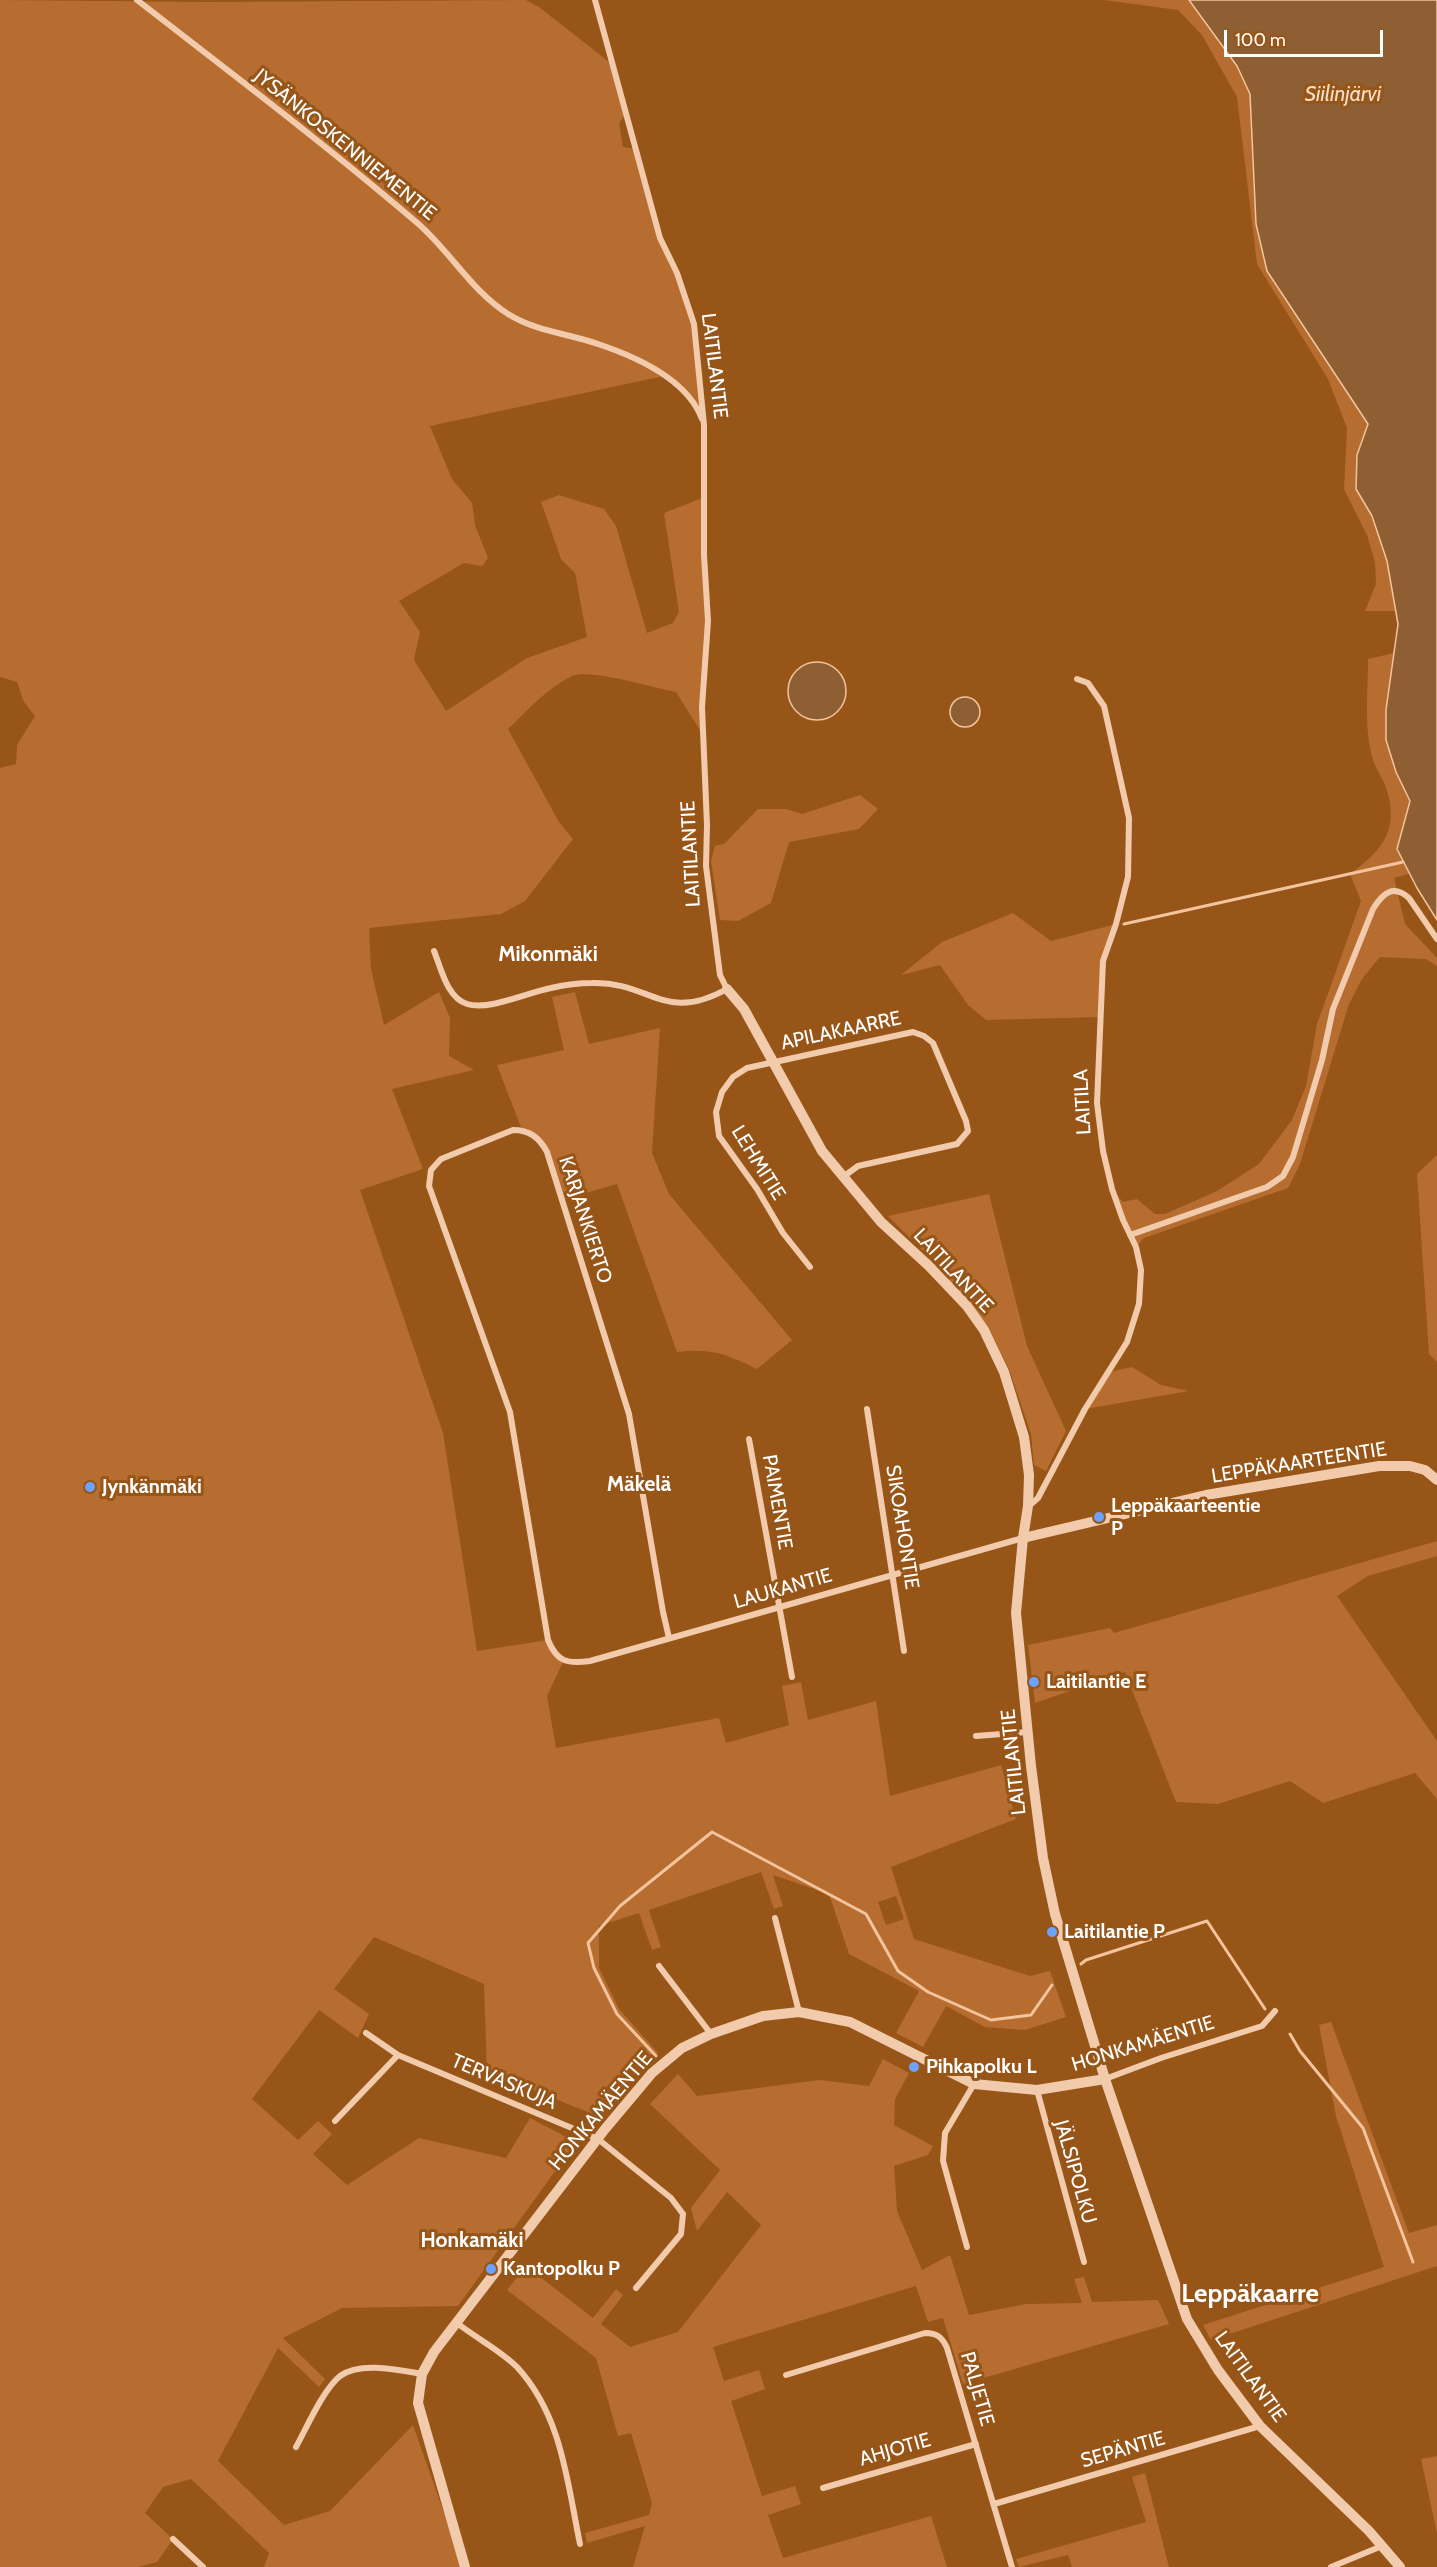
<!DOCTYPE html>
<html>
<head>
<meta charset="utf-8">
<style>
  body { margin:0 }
  #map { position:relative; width:1437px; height:2567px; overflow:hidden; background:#975518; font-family:Cabin,sans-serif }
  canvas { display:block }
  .scale { position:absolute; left:1224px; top:30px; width:159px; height:27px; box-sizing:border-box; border:3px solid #fff; border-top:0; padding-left:8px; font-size:18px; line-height:21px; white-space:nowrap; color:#fff; -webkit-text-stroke:4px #975518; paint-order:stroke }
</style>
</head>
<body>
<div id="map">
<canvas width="1437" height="2567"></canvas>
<div class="scale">100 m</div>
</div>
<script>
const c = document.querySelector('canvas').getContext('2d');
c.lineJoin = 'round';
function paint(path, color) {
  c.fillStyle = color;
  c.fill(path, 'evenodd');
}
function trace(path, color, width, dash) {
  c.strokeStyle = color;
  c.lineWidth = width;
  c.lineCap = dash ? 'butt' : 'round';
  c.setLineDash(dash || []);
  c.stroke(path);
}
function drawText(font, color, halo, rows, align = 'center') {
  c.font = font + ' Cabin,sans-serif';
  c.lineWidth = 6;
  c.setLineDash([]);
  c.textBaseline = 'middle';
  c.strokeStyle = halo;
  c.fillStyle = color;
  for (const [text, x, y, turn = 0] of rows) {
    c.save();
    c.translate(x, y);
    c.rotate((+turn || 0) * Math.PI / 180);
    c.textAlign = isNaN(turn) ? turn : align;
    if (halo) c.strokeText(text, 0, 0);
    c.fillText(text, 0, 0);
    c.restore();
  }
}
paint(new Path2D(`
  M0,0L206,2L526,0L539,7L613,65L627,113L619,123L623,147L637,149L651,206L694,324L704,425L695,405L664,376L430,426L452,479L472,503L475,525L488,558L482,566L464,563L399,601L420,632L414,660L446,711L527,658L587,637L575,573L561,559L541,502L559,495L604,509L616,526L647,633L673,623L679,612L664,513L705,497L708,621L703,735L676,692C655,688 589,668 572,676C547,688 527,711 508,729L559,822L573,839L525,901L501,914L369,928L371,969L384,1025L439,992L450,1018L449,1056L474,1070L392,1089L423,1169L360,1190L443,1433L477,1651L548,1640L564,1660L547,1696L556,1748L719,1718L726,1743L789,1725L782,1686L801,1682L808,1720L876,1701L890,1796L1001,1765L1016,1819L891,1867L914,1939L1030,1976L1050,1971L1066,2017L1025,2030L985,2027L946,2006L923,2047L896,2033L919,1991L849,1954L829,1894L773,1875L783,1906L774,1909L761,1872L649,1910L661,1947L652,1950L639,1913L599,1926V1968L619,2009L658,2053L598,2116L487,2072L484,1984L374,1937L334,1989L369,2014L358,2038L319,2010L252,2099L298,2140L318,2121L332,2134L313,2154L347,2185L419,2138L506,2158L530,2118L576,2142L458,2306L342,2308L283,2338L325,2379L319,2387L278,2348L218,2461L284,2525L330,2511L413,2425L463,2567H264L269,2553L191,2479L163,2487L145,2513L173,2539L157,2562L138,2567H0V768L16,764L17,745L35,716L24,702L17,682L0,677ZM896,1896L904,1919L886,1925L878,1902Z
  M1104,0H1280L1437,707V866L1394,878L1405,924L1437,958V966L1426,959L1380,957L1362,979L1349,1004L1300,1164L1288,1188L1144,1238L1136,1247L1112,1189L1123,1202L1137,1199L1155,1214H1165L1217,1191L1259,1164L1292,1120L1306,1086L1317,1024L1361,901L1350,874C1383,850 1401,828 1385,785C1381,775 1374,766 1372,756C1364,726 1368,691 1368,659L1394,653L1398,624L1396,611H1365L1376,584L1375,562L1367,535L1344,489L1347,428L1328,379L1257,264L1237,97L1202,35L1178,10Z
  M860,795L878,809L859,829L789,842L771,903L738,921L720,920L711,861L715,846L724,844L758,809H786L802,814Z
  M1013,913L1051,941L1116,924L1103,961L1101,1017L986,1020L968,1005L940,965L901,975L942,942Z
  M575,992L589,1044L660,1028L652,1153L669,1194L792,1340L757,1369C726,1354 711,1348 677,1352L617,1184L562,1200L542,1143L522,1130L497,1065L564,1050L552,997Z
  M1437,1155V1362L1429,1354L1417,1174Z
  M989,1194L1027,1346L1066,1431L1046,1471L1034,1465L1031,1434L1009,1369L988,1326L933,1261L888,1216Z
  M1132,1367L1161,1385L1189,1391L1085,1409L1109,1372Z
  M1437,1541V1556L1368,1576L1337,1596L1437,1741V1799L1415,1773L1323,1803L1290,1781L1218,1804L1176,1802L1125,1672L1035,1703L1028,1645L1110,1628L1114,1633Z
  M1331,2022L1409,2233L1437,2225V2266L1211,2340L1203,2325L1384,2267L1336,2116L1319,2025Z
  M883,2059L909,2073L895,2099L894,2125L933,2146L928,2155L894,2166L897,2211L922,2270L950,2255L969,2315L1026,2304L1082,2303L1074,2279L1084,2277L1092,2302L1158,2300L1169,2324L963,2384L943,2318L928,2322L916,2286L713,2347L724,2381L759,2370L765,2389L731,2401L762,2496L795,2486L801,2504L768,2515L783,2558L931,2516L947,2567H633L645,2526L587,2543L585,2533L649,2515L652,2503L631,2433L618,2436L596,2358L507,2290L526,2266L593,2318L616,2289L623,2295L601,2324L630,2347L678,2332L761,2225L727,2192L697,2231L691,2208L720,2170L650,2104L678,2074L697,2096L819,2080L869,2086Z
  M1437,2456V2533L1421,2459Z
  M1145,2473L1169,2567H1072L1068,2555L1019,2567L1016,2559L1146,2522L1132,2477Z`), '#b66d2f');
const water = new Path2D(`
  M1189,0H1437V920L1417,888L1397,849L1410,801L1396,772L1386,740V710L1398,624L1387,561L1372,516L1356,489L1357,455L1368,424L1267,271L1256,224L1250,94L1237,66Z
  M788 691a29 29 0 1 1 58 0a29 29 0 1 1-58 0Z
  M950 712a15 15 0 1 1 30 0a15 15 0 1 1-30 0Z`);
paint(water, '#8e5f32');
trace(water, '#f3c49e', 1.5);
trace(new Path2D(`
  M1124,924L1403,862
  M1081,1964L1086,1960L1207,1921L1265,2009
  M1290,2034L1300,2051L1363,2128L1413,2262
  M656,2056L617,2014L594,1968L588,1943L620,1906L712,1832L866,1914L898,1971L928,1992L991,2020L1031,2015L1052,1985`), '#f3c49e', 3);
trace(new Path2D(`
  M137,0C231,73 325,144 415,221C449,249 470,290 508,314C537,332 567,333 598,344C637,357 687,379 702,419
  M434,951C441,968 447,998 467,1004C489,1011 529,992 551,988C564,985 579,983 592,983C650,981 664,1024 727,989L720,975L706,866L707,825L702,707L708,621L704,555V425L694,324L677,273L660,238L595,0
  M1130,1235L1267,1187L1283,1176L1293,1157L1322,1060L1333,1009L1373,909C1383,893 1393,884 1409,898L1437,939
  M810,1267L783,1233L757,1189L719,1136L716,1112L722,1092L733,1077L747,1068L913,1032L924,1036L933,1043L966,1121L968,1131L957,1144L858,1166L843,1177
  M867,1409L904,1651
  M749,1439L792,1677
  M1029,1506L1038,1498L1085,1409L1127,1342L1139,1304L1141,1270L1136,1247L1123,1220L1112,1189L1103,1151L1097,1103L1103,961L1116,924L1128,877L1129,818L1104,706L1088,683L1077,679
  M669,1638L663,1612L629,1414L547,1152C539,1137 529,1130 513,1130L441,1159L431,1170L429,1186L510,1412L548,1640C557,1662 567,1664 590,1661L1023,1538
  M976,1736L1028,1732
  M775,1918L799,2012
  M659,1966L711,2034
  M366,2033L398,2055L598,2139L671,2198L683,2214L681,2234L636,2288
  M1105,2079L1161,2058L1262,2026L1275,2011
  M1037,2090L1084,2262
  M335,2121L398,2055
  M967,2247L943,2161L945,2133L974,2084
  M457,2323C476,2338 500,2350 517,2367C562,2416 567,2481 580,2544
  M786,2375L925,2333C937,2333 942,2337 947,2348L1012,2567
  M296,2447C307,2427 323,2390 340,2376C360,2361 399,2370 422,2374
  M823,2488L976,2444
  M994,2504L1260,2426
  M173,2539L203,2567
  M1331,2567L1382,2546`), '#f1cbab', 6);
trace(new Path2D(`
  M727,989L744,1009L822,1151L881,1222L929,1266L967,1306L984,1330L1004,1372L1024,1437L1029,1475L1028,1506L1023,1538L1016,1613L1031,1766L1043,1858L1055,1914L1105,2079L1187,2319L1218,2370L1260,2426L1369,2531L1400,2567
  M1023,1538L1206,1495L1379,1466H1410L1425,1470L1437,1480
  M465,2567L418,2403L422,2374L434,2352L605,2129L652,2073L682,2048L711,2034L763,2016L799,2012L850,2022L974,2084L1037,2090L1105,2079`), '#f1cbab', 10);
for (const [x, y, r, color] of [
  [90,1487,6,"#6ba3ff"],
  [1099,1517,6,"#6ba3ff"],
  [1034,1682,6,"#6ba3ff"],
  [1052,1932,6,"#6ba3ff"],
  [914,2067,6,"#6ba3ff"],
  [491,2269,6,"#6ba3ff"]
]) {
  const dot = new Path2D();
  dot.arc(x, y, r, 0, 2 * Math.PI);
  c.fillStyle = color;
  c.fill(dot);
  trace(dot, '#975518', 2);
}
drawText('20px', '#fff', '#975518', [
  ["JYSÄNKOSKENNIEMENTIE",345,145,39],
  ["LAITILANTIE",714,366,83],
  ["LAITILANTIE",691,854,-93],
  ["APILAKAARRE",841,1031,-12],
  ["LAITILA",1083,1102,-93],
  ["LEHMITIE",758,1163,58],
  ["KARJANKIERTO",585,1220,72],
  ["LAITILANTIE",953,1271,47],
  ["LEPPÄKAARTEENTIE",1299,1463,-9],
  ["PAIMENTIE",777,1502,80],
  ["SIKOAHONTIE",902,1527,81],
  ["LAUKANTIE",783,1589,-16],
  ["LAITILANTIE",1014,1762,-96],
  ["HONKAMÄENTIE",1143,2044,-17],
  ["TERVASKUJA",504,2082,23],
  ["HONKAMÄENTIE",601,2111,-50],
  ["JÄLSIPOLKU",1075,2172,74],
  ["LAITILANTIE",1250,2377,54],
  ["PALJETIE",977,2389,74],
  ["AHJOTIE",895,2450,-16],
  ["SEPÄNTIE",1123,2450,-16]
]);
drawText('bold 20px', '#fff', '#975518', [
  ["Jynkänmäki",102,1487],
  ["Leppäkaarteentie",1111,1506],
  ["P",1111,1529],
  ["Laitilantie E",1046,1682],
  ["Laitilantie P",1064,1932],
  ["Pihkapolku L",926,2067],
  ["Kantopolku P",503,2269]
], 'left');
drawText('italic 21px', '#f9e0ca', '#975518', [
  ["Siilinjärvi",1343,95]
]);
drawText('bold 21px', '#fff', '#975518', [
  ["Mikonmäki",548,955],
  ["Mäkelä",639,1485],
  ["Honkamäki",472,2241]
]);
drawText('bold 26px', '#fff', '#975518', [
  ["Leppäkaarre",1250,2294]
]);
</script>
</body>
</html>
